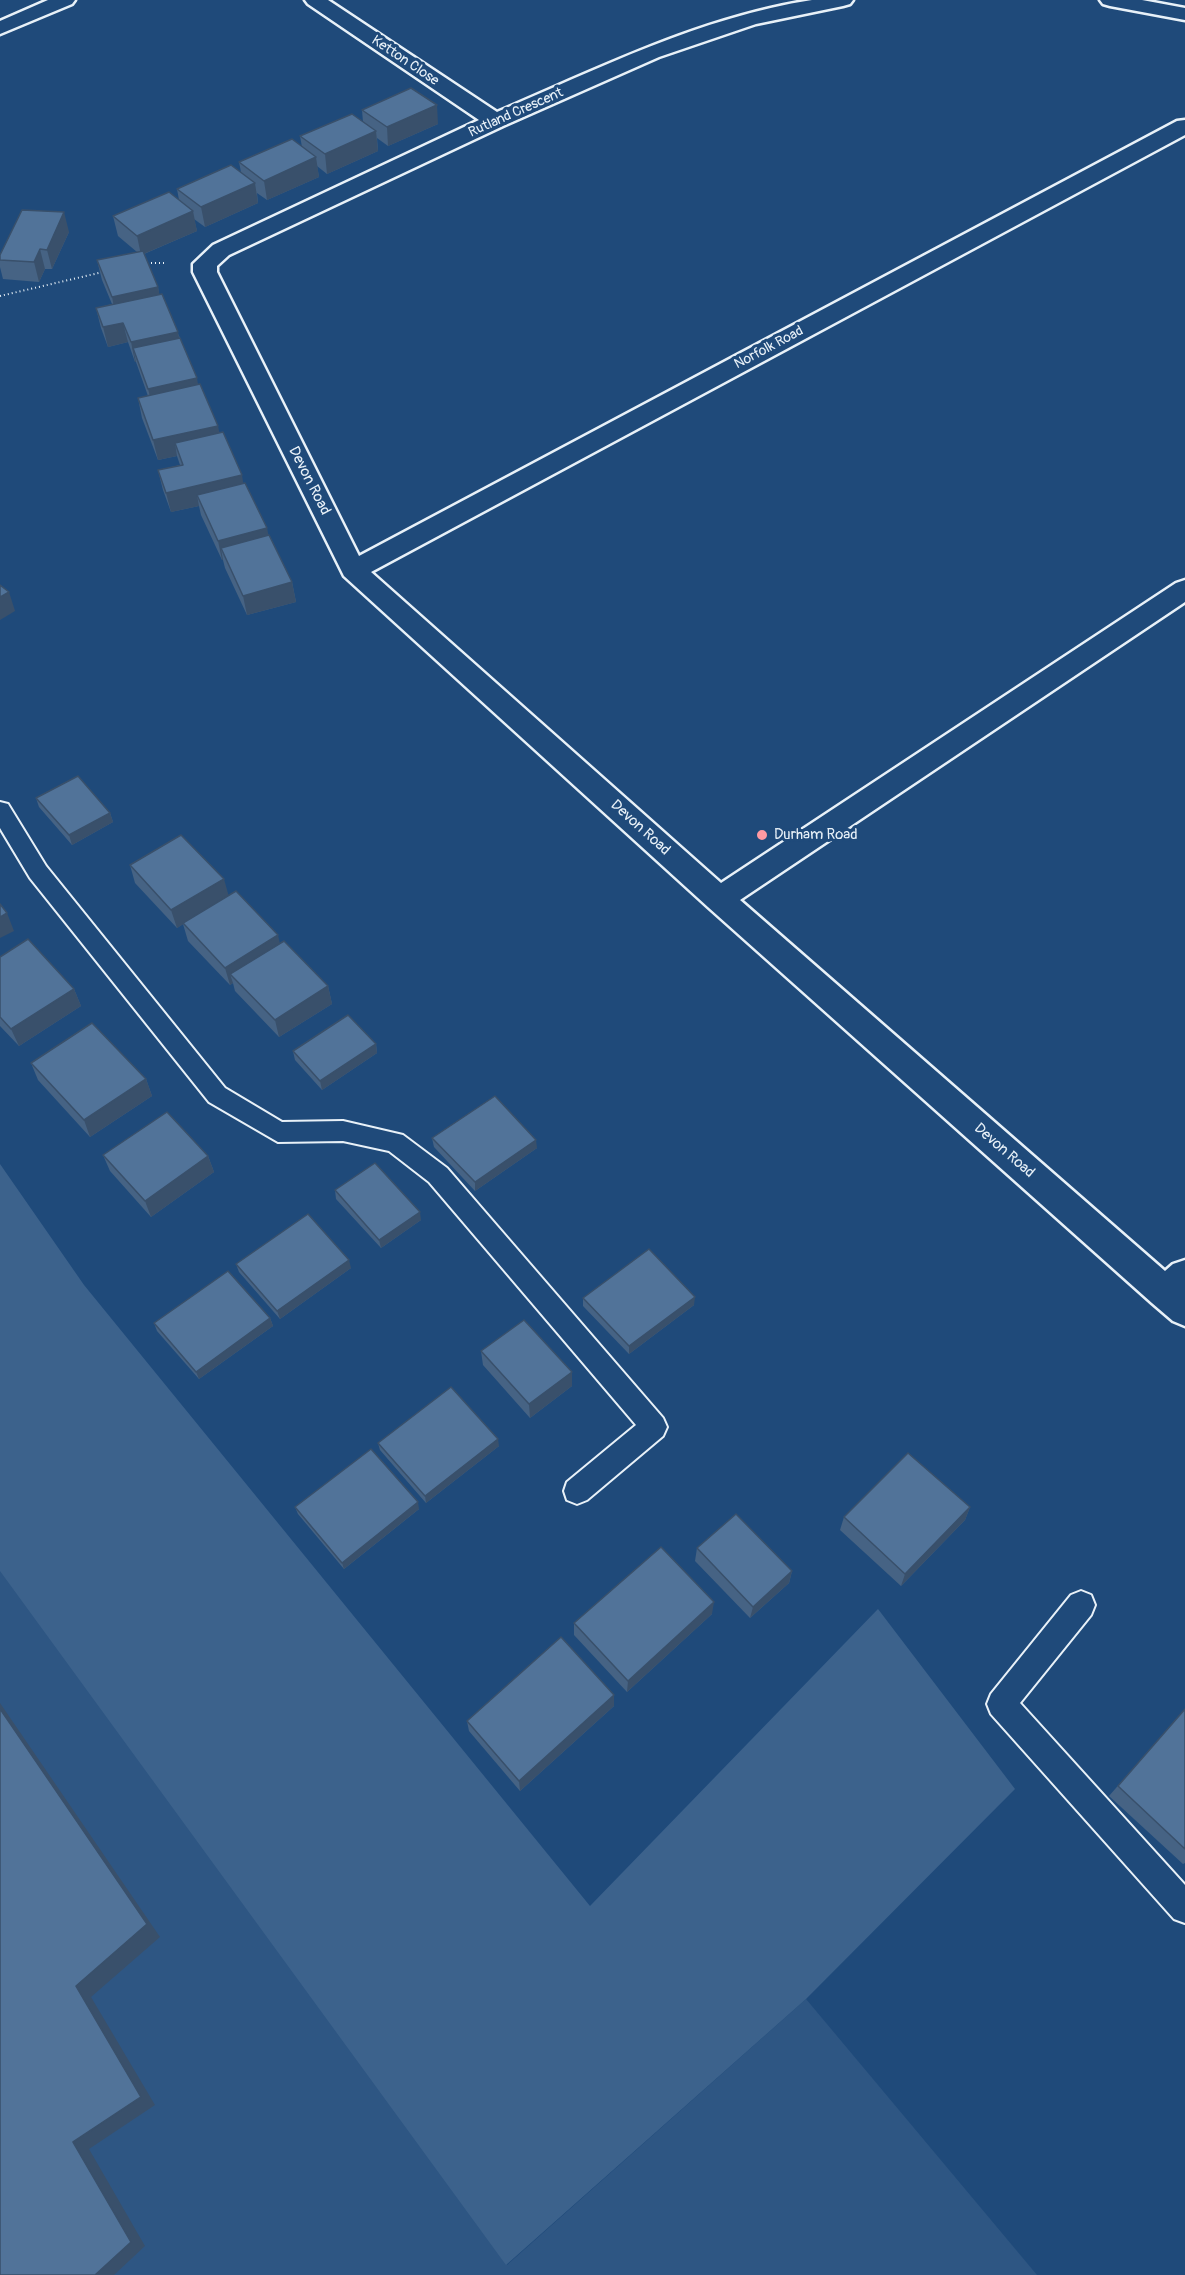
<!DOCTYPE html>
<html>
<head>
<meta charset="utf-8">
<style>
  body { margin:0 }
  canvas { display:block; background:#1f4a7a }
</style>
</head>
<body>
<canvas width="1185" height="2275"></canvas>
<script>
const c = document.querySelector('canvas').getContext('2d');
c.lineJoin = 'round';
function paint(path, color) {
  c.fillStyle = color;
  c.fill(path, 'evenodd');
}
function trace(path, color, width, dash) {
  c.strokeStyle = color;
  c.lineWidth = width;
  c.lineCap = dash ? 'butt' : 'round';
  c.setLineDash(dash || []);
  c.stroke(path);
}
function drawText(font, color, halo, rows, align = 'center') {
  c.font = font + ' Pangolin,sans-serif';
  c.lineWidth = 6;
  c.setLineDash([]);
  c.textBaseline = 'middle';
  c.strokeStyle = halo;
  c.fillStyle = color;
  for (const [text, x, y, turn = 0] of rows) {
    c.save();
    c.translate(x, y);
    c.rotate((+turn || 0) * Math.PI / 180);
    c.textAlign = isNaN(turn) ? turn : align;
    if (halo) c.strokeText(text, 0, 0);
    c.fillText(text, 0, 0);
    c.restore();
  }
}
paint(new Path2D(`
  M0,1540L507,2265L806,1999L1037,2275H0Z`), '#2e5683');
paint(new Path2D(`
  M0,1164L84,1285L590,1906L878,1609L1015,1789L806,1999L506,2265L0,1571Z`), '#3c628c');
const lane = new Path2D(`
  M0,802L8,804L46,866L225,1088L282,1122L343,1121L403,1135L447,1168L663,1418L667,1427L663,1436L587,1500L577,1504L567,1500L564,1491L567,1482L636,1425L429,1182L389,1151L343,1141L278,1142L209,1102L30,878L0,828Z
  M1081,1591L1091,1595L1095,1605L1091,1615L1020,1703L1185,1885V1923L1174,1919L991,1714L987,1704L991,1694L1071,1595Z`);
const street = new Path2D(`
  M48,0H75L72,4L0,34V21Z
  M305,0H328L497,112C598,69 701,17 812,0C825,0 840,0 853,0L850,4L843,6L756,24L659,57L503,126L229,255L217,266V272L359,556L1177,121L1185,120V135L371,572L721,883L1176,583L1185,580V602L740,900L1165,1271L1173,1264L1185,1260V1326L1173,1321L1152,1303L708,907L344,576L193,272V264L213,245L479,120L308,4Z
  M1100,0H1142L1185,8V20L1110,6L1103,4Z`);
trace(lane, '#e8f1f8', 4);
trace(street, '#e8f1f8', 5);
trace(new Path2D(`
  M143,263H165
  M0,296L103,272`), '#e8f1f8', 2, [1, 3]);
paint(lane, '#1f4a7a');
paint(street, '#1f4a7a');
paint(new Path2D(`
  M362,110L438,124L388,146L377,138L378,151L327,174L317,166L319,177L267,200L257,193L258,203L205,227L194,219L197,231L144,254L158,287L159,294L180,338L198,385L219,433L268,536L292,582L296,602L247,615L225,568L223,560H222L201,515L199,506L171,512L163,490L158,470L180,465L177,456L158,460L142,418L138,398L148,396L136,362H135L128,342L108,347L101,328L96,308L112,304L102,280L97,260L137,252L118,236L113,216L179,200L177,189L241,172L239,162L302,147L300,136L363,122Z
  M69,232L52,269H45L39,282L3,279L0,267V255Z
  M36,798L110,813L113,822L72,845L39,807Z
  M130,865L228,896L280,944L328,986L332,1004L279,1037L235,991L233,983L230,985L188,941L183,924L177,928L135,883Z
  M0,957L74,989L81,1006L19,1046L0,1026Z
  M376,1044L377,1053L322,1090L295,1060L293,1051Z
  M31,1063L146,1079L152,1096L90,1137L38,1080Z
  M432,1138L537,1148L475,1191L434,1147Z
  M103,1155L208,1156L214,1172L151,1217L110,1171Z
  M335,1190L421,1220L381,1248L336,1199Z
  M236,1264L351,1268L280,1319L239,1272Z
  M583,1298L694,1305L629,1354L583,1306Z
  M270,1318L273,1326L199,1379L157,1331L154,1323Z
  M481,1351L572,1386L530,1418L483,1365Z
  M378,1443L499,1446L426,1503L380,1450Z
  M295,1507L419,1509L344,1569L298,1514Z
  M970,1507L965,1520L901,1586L840,1530L844,1517Z
  M697,1548L792,1571L789,1583L750,1618L695,1561Z
  M712,1614L627,1692L574,1635V1623Z
  M614,1695V1706L520,1791L469,1731L467,1721Z
  M1185,1709V1863L1183,1864L1109,1796Z`), '#466384');
paint(new Path2D(`
  M437,105L438,124L388,146L387,127Z
  M376,131L378,151L327,174L325,154Z
  M316,157L319,177L267,200L264,181Z
  M255,183L258,203L205,227L201,207Z
  M193,211L197,231L141,255L137,236Z
  M64,212L69,232L52,269L47,250Z
  M40,249L45,269L39,282L34,262Z
  M158,287L162,307L116,317L112,297Z
  M123,323L128,342L108,347L103,327Z
  M178,332L182,352L133,348L136,362H135L131,342Z
  M197,378L200,398L153,408L148,389Z
  M218,426L222,445L175,443L177,456L158,460L153,440Z
  M242,475L245,495H197L199,506L171,512L166,493Z
  M267,528L271,547L221,548L223,560H222L218,541Z
  M292,582L296,602L247,615L243,596Z
  M9,592L15,611L0,620V597Z
  M110,813L113,822L72,845L69,835Z
  M224,879L229,897L177,928L171,910Z
  M7,913L14,931L0,938V917Z
  M278,935L282,953L230,974L233,983L230,985L225,968Z
  M328,986L332,1004L279,1037L275,1020Z
  M74,989L81,1006L19,1046L11,1029Z
  M376,1044L377,1053L322,1090L320,1081Z
  M146,1079L152,1096L90,1137L84,1120Z
  M536,1140L537,1148L475,1191V1182Z
  M208,1156L214,1172L151,1217L145,1201Z
  M420,1212L421,1220L381,1248L379,1240Z
  M349,1260L351,1268L280,1319L277,1311Z
  M695,1297L694,1305L629,1354V1346Z
  M270,1318L273,1326L199,1379L196,1372Z
  M572,1372V1386L530,1418L529,1404Z
  M498,1439L499,1446L426,1503L425,1496Z
  M418,1502L419,1509L344,1569L342,1563Z
  M970,1507L965,1520L901,1586L905,1574Z
  M792,1571L789,1583L750,1618L753,1607Z
  M714,1602L712,1614L627,1692L628,1681Z
  M614,1695V1706L520,1791L519,1781Z
  M0,1703L160,1937L91,1997L155,2105L89,2149L145,2246L114,2275H95L73,2142L76,1986L0,1709Z`), '#39506b');
const building = new Path2D(`
  M411,88L437,105L387,127L362,110Z
  M352,114L376,131L325,154L300,136Z
  M292,139L316,157L264,181L239,162Z
  M231,165L255,183L201,207L177,189Z
  M169,192L193,211L137,236L113,216Z
  M22,210L64,212L47,250L40,249L34,262L0,260V255Z
  M143,251L158,287L112,297L97,260Z
  M162,294L178,332L131,342L123,323L103,327L96,308Z
  M180,338L197,378L148,389L133,348Z
  M200,384L218,426L153,440L138,398Z
  M223,432L242,475L166,493L158,470L183,465L175,443Z
  M245,483L267,528L218,541L197,495Z
  M269,535L292,582L243,596L221,548Z
  M0,585L9,592L0,597Z
  M78,776L110,813L69,835L36,798Z
  M181,835L224,879L171,910L130,865Z
  M236,891L278,935L225,968L183,923Z
  M0,904L7,913L0,917Z
  M28,939L74,989L11,1029L0,1017V957Z
  M284,941L328,986L275,1020L230,974Z
  M348,1015L376,1044L320,1081L293,1051Z
  M92,1023L146,1079L84,1120L31,1063Z
  M495,1096L536,1140L475,1182L432,1138Z
  M167,1112L208,1156L145,1201L103,1155Z
  M375,1163L420,1212L379,1240L335,1190Z
  M308,1214L349,1260L277,1311L236,1264Z
  M649,1249L695,1297L629,1346L583,1298Z
  M228,1271L270,1318L196,1372L154,1323Z
  M524,1320L572,1372L529,1404L481,1351Z
  M451,1387L498,1439L425,1496L378,1443Z
  M371,1449L418,1502L342,1563L295,1507Z
  M908,1453L970,1507L905,1574L844,1517Z
  M736,1514L792,1571L753,1607L697,1548Z
  M661,1547L714,1602L628,1681L574,1623Z
  M561,1637L614,1695L519,1781L467,1721Z
  M0,1709L147,1924L76,1986L141,2097L73,2142L131,2242L95,2275H0Z
  M1185,1709V1849L1118,1786Z`);
paint(building, '#517399');
trace(building, '#39506b', 1.5);
for (const [x, y, r, color] of [
  [762,835,6,"#ff9aa2"]
]) {
  const dot = new Path2D();
  dot.arc(x, y, r, 0, 2 * Math.PI);
  c.fillStyle = color;
  c.fill(dot);
  trace(dot, '#1f4a7a', 2);
}
drawText('14px', '#e8f1f8', '#1f4a7a', [
  ["Ketton Close",405,61,34],
  ["Rutland Crescent",516,113,-24],
  ["Norfolk Road",769,348,-28]
]);
drawText('15px', '#e8f1f8', '#1f4a7a', [
  ["Devon Road",309,481,63],
  ["Devon Road",640,828,42],
  ["Devon Road",1004,1151,41]
]);
drawText('15px', '#e8f1f8', '#1f4a7a', [
  ["Durham Road",774,835]
], 'left');
</script>
</body>
</html>
